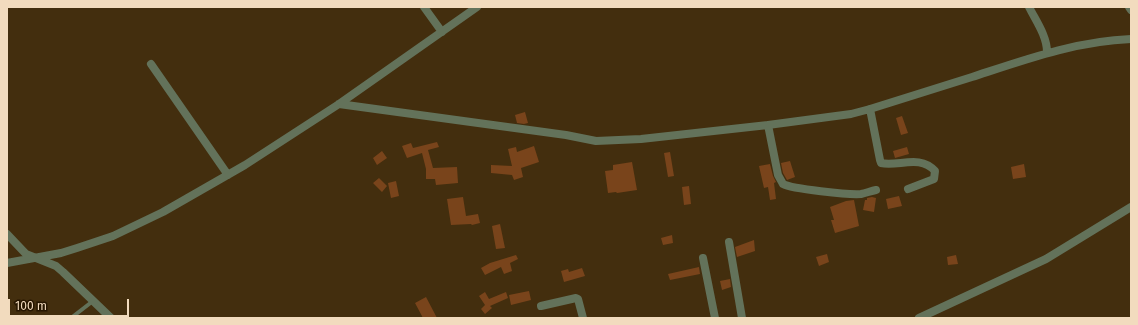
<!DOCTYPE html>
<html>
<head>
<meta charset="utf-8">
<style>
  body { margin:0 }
  #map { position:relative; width:1138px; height:325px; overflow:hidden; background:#432e0e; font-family:"Fira Sans",sans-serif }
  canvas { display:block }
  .frame { position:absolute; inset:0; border:8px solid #f2dbbe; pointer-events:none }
  .scale { position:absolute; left:8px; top:299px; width:121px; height:18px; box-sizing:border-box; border:2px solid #f2dbbe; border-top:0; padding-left:5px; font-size:12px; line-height:14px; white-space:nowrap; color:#f2dbbe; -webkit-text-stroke:3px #261600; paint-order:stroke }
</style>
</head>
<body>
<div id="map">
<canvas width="1138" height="325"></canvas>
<div class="frame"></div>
<div class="scale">100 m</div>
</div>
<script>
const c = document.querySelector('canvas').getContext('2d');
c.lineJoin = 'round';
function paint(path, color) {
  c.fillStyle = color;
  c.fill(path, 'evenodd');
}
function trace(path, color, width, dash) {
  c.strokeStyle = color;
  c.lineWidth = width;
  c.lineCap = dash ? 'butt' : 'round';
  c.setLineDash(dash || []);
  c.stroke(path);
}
paint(new Path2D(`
  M525,112L528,123L524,124L517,123L515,115Z
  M902,116L908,133L901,135L896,118Z
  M437,142L439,147L428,150L433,168L457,167L458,183L436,185L435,179H426V169L422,153L407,158L402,146L411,143L413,148Z
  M534,146L539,162L521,168L523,177L514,180L512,175L491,173V165L512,166L508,149L516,147L517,152Z
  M907,147L909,154L895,158L893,151Z
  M382,151L387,158L377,165L373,158Z
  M670,152L674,176L668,177L664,153Z
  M790,161L795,177L787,180L783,173L781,163Z
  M632,162L637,190L617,193L616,192L608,193L605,171L613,170V165Z
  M770,164L773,176L776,182L774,183L776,199L770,200L768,187L764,188L759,166Z
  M1024,164L1026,177L1013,179L1011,167Z
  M379,178L387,186L382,192L373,183Z
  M396,181L399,196L391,198L388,183Z
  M689,186L691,204L684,205L682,187Z
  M899,196L902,206L888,209L886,199Z
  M463,197L466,216L478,214L480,223L472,225L471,224L451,225L447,199Z
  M872,197L876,198L874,212L863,210L865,200H867V198Z
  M854,200L859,226L835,233L831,220H834L830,207L846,201Z
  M500,224L505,248L496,249L492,226Z
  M672,235L673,243L663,245L661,238Z
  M754,240L755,251L737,257L735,247Z
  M827,254L829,262L819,266L816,257Z
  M516,255L518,259L510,263L512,271L504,274L501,267L485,275L481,268L490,263Z
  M956,255L958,264L948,265L947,257Z
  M699,267L700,274L670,280L668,274Z
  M582,268L585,276L564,282L561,271L568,269L569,272Z
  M730,279L731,287L722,290L720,281Z
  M529,291L531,300L511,305L509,295Z
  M485,292L489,299L506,292L508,298L490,306L492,308L485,314L481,309L485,305L479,296Z
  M426,297L437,318H423L415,303Z`), '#79441b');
trace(new Path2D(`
  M71,318L93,301`), '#63725a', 4);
trace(new Path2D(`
  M424,7L442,32
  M1029,7C1036,21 1047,36 1047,52
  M1129,7L1131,10
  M151,64L228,175
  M339,104L566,135L596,141L641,139L768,125L851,114L870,109C904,98 938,88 972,77C1024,60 1076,41 1131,39
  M870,109L880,160L881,163C898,167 920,154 935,171L934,179L908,189
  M768,125L778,175L783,184C792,189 849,195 861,194C866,193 871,191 876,190
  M7,234L26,254L56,266L63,272L111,318
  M729,242L742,318
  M703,258L715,318
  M7,263L61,253L77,248L113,236L163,212L245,165L339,104L477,7
  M541,306L576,298L578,299L583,318
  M919,318L1046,259L1131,207`), '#63725a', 8);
</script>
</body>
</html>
